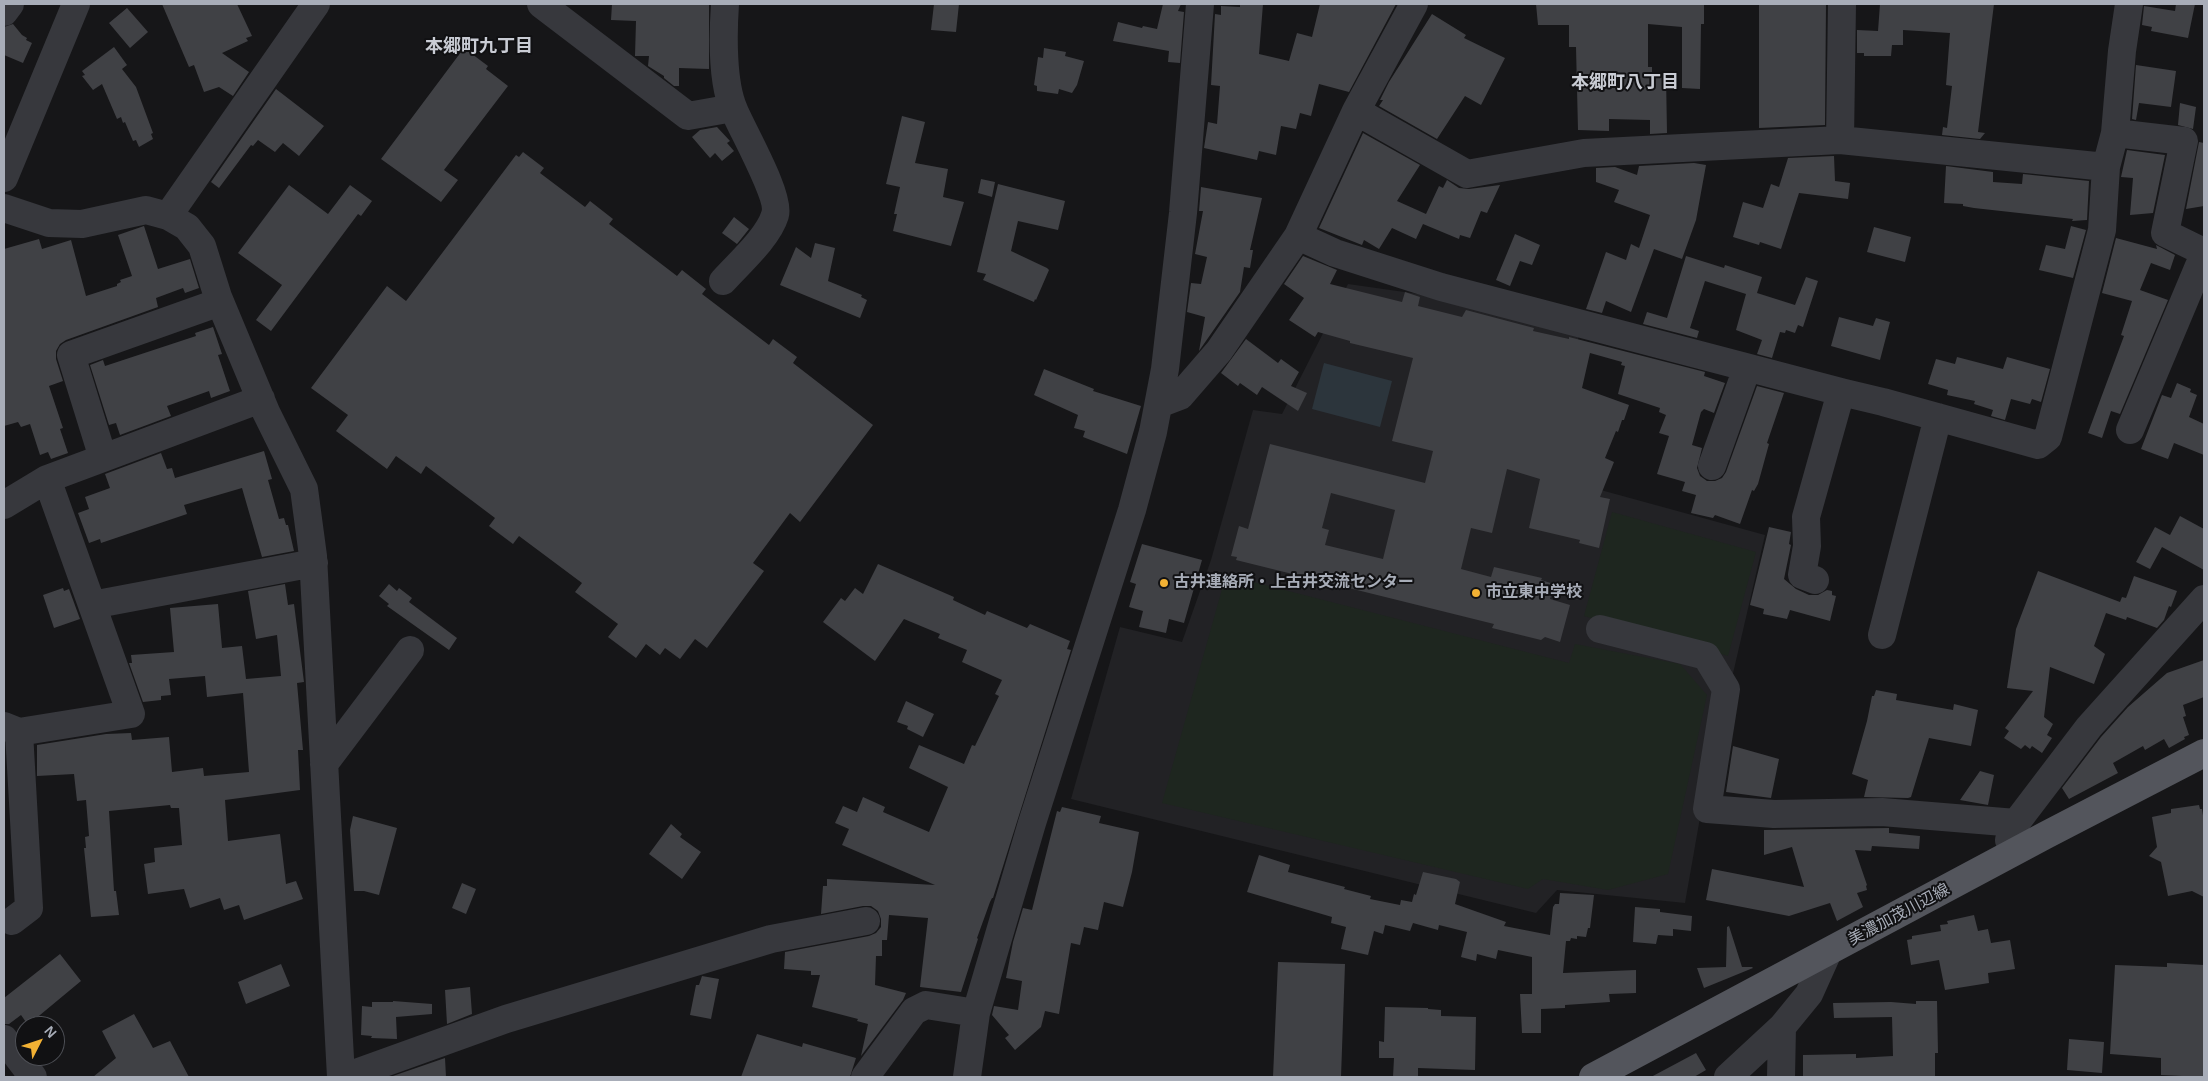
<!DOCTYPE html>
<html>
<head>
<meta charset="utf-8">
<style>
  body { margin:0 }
  #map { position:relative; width:2208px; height:1081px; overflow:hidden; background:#161618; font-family:Helvetica,sans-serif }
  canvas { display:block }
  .frame { position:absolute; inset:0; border:5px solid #a8adb8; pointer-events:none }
  .north { position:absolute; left:15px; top:1016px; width:50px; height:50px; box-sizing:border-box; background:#111113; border:1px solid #4d4f55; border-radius:50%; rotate:49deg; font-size:14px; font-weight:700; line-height:20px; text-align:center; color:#a8adb8 }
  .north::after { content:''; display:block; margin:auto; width:18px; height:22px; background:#f2b134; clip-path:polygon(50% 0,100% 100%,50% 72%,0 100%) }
</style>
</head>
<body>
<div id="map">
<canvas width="2208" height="1081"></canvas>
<div class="frame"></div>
<div class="north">N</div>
</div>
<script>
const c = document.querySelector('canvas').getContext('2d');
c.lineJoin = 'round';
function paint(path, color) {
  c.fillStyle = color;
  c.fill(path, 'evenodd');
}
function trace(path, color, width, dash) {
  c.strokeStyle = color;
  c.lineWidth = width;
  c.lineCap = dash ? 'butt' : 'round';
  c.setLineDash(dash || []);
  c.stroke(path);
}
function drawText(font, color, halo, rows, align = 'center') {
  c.font = font + ' Helvetica,"Noto Sans JP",sans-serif';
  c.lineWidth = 4;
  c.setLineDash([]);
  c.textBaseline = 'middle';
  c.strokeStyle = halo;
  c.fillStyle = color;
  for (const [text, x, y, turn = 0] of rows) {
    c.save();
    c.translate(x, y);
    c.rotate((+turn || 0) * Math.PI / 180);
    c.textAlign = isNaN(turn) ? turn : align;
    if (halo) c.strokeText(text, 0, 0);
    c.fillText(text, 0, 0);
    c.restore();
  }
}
paint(new Path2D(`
  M1348,284L1461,300L1580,331L1546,475L1765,535L1701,812L1685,903L1557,890L1536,913L1071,799L1120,627L1182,642L1211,560L1253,410L1282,414Z`), '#222225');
paint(new Path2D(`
  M1612,512L1756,552L1728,656L1584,616Z
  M1226,575L1569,663L1575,644L1680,664L1707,695L1668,874L1608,890L1543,879L1528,889L1162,803Z`), '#1e261f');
paint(new Path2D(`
  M1324,363L1392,381L1380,427L1312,409Z`), '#2c353c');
paint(new Path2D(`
  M162,4H237L252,36L246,38L248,41L222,53L249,72L233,96L219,87L204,92L194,65L189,67Z
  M612,4H709V69L679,68V86H674L664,78V76L648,66L649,56H635L636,21L611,20Z
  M934,4H959L956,32L931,30Z
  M1163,4H1181L1178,11L1184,12L1180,63L1168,62L1169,51L1113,41L1118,22L1142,28L1143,26L1157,29Z
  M1240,4H1263L1259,54L1289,61L1297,33L1312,37L1320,4H1396L1349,92L1319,84L1311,116L1300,113L1296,129L1281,126L1276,155L1259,151L1257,160L1204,148L1208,122L1217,124L1220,86L1211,85L1215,14L1221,15V6L1240,7Z
  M1536,4H1704V24H1701L1700,89L1682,88V27L1648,24V67H1652V75H1666L1667,133L1650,134V120L1609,119V131L1578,130L1576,47H1569V25H1538Z
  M1759,4H1826L1825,125L1759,128Z
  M1880,4H1994L1978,132L1985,133L1980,139L1942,135L1943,127L1947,128L1952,86L1946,85L1950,33L1903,30V45H1892L1891,56H1864V53H1857V30L1878,31Z
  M2176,4H2195L2188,38L2151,31L2152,27L2142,25L2144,6L2175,11Z
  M127,8L148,32L130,48L109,23Z
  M1432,14L1466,35L1464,38L1505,58L1481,105L1465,96L1437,139L1379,106L1383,100H1380L1389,82Z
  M13,24L22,35L27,38L26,40L32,43L23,63L4,55V27Z
  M114,47L127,65L122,69L136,87L153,133L151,134L153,139L139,147L136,140L133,141L125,122L123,123L121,117L117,119L102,84L93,90L82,76L85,75L82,71Z
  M464,48L488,66L486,69L508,86L444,170L458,180L441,202L381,159Z
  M1044,48L1066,52L1065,56L1084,61L1077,85L1072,93L1059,89L1058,94L1037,91V86L1034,85L1038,57L1043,58Z
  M2136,65L2176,71L2171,107L2139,103L2136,120L2132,119Z
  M276,89L324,126L299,156L283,143L275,152L258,140L253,146L251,145L219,188L211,182Z
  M2180,103L2196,107L2193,129L2178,125Z
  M902,116L925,122L915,163L948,169L943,197L964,202L951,246L893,231L897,214H894L900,187L886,184Z
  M717,127L730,141L727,143L734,151L722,161L715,153L710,158L692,137L700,130Z
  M1363,133L1420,165L1397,201L1426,214L1439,186L1443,188L1447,180L1459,188L1469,189L1500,185L1487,213L1481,211L1470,238L1460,235L1459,239L1423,224L1416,239L1392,228L1379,249L1364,240L1362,245L1319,228Z
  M2199,142L2204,143V206L2186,209Z
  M2127,150L2165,155L2153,213L2130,215L2133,178L2121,177Z
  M523,152L544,168L540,173L585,207L590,201L613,219L609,224L677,276L682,270L706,289L702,294L769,345L773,339L797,357L793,363L873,425L800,522L790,513L753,563L764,571L707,648L695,639L680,659L665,648L660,655L646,644L636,658L608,637L618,624L575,592L582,583L519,536L513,544L489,526L495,518L426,466L421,474L396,456L387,469L336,431L348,415L311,388L387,286L406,301L516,155L519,157Z
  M1834,156L1835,181L1850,183L1848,199L1799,193L1781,249L1760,242L1759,245L1733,237L1743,202L1763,208L1771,184L1779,187L1788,158Z
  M1694,163L1706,165L1696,220L1682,259L1654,249L1631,312L1606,301L1602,313L1586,309L1606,252L1626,260L1631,244L1639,248L1650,215L1614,202L1619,190L1596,182V168L1615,167L1637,175L1639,166Z
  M1946,166L1993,172V182L2022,184L2023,174L2089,181L2087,220L2072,221L2073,219L1974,208L1963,206V204L1944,203Z
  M981,179L995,182L992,197L978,193Z
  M998,184L1065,201L1058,230L1018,221L1011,251L1047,268L1049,270L1036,300L1035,299L1034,302L983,280L986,274L977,272Z
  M289,185L328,214L350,185L372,201L361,216L358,214L271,331L256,320L282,285L238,253Z
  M1201,187L1262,198L1250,250H1253L1250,268L1244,267L1240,292L1199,351L1205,317L1187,312L1191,283L1201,284L1207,257L1195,254L1203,211H1199Z
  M734,217L749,229L737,244L722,233Z
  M144,226L158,269L190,259L199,288L185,293L183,288L156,298L158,307L66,340L60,344L56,351V359L63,381L49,386L63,428L60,429L68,453L51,459L48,452L40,455L30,424L21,427L18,422L4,426V249L39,239L42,249L71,240L86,296L117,286V284L121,282L120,280L132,276L118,235Z
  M2071,226L2086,230L2073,278L2039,270L2046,245L2065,249Z
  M1874,227L1911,237L1905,262L1867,252Z
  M1515,234L1540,245L1532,265L1520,261L1510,286L1496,280Z
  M2116,238L2157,249L2156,245L2175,255L2170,270L2151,263L2140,290L2168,300L2120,414L2111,411L2102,438L2088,433L2124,336L2121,335L2132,301L2102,293Z
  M815,243L835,248L828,281L862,295L861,297L867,300L860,318L780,285L796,247L811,258Z
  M1303,256L1337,270L1330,284L1402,302L1405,292L1420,297L1418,306L1462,317L1466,310L1534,328L1533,331L1569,339V337L1705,372L1704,376L1725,383L1714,413L1704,409L1701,412L1692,445L1702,448L1697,468L1700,476L1707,481H1715L1722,478L1726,472L1757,386L1784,393L1767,443L1769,444L1758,484L1754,491L1752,490L1740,524L1715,515L1713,518L1691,513L1696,495L1682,491L1685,482L1657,474L1669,436L1659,433L1666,415L1659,412L1660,408L1618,394L1625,366L1621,365L1622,362L1590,353L1582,388L1629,405L1624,420H1622L1618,432L1616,431L1605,458L1614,462L1600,497L1610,499L1599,548L1579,543L1580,540L1529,528L1540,479L1507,469L1492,533L1471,528L1461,569L1491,577L1494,567L1542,578L1541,580L1554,584L1550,599L1570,605L1560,642L1545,637L1541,640L1492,628L1494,624L1236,560L1237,557L1231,556L1239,526L1248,529L1270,444L1425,483L1433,451L1392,441L1413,358L1350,343V341L1318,332L1315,337L1289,320L1304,298L1284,284ZM1331,493L1395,510L1383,559L1325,545L1329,530L1322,528Z
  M1686,256L1724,268L1725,265L1762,277L1757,293L1795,305L1806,277L1818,281L1803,327L1798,325L1795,333L1786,330L1785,333L1780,332L1772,358L1757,354L1762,340L1736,330L1746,294L1705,281L1690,328L1699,331L1697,338L1643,324L1647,312L1667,318Z
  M1839,317L1873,326L1876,318L1890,322L1880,360L1831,346Z
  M213,327L222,354L218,355L230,391L211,398L209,391L167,406L171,416L120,435L116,423L109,425L90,365L103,360L105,366L196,336L195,333Z
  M1246,339L1278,363L1281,359L1299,372L1291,386L1307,393L1298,411L1262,387L1257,395L1240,383L1238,386L1221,373Z
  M1957,357L2003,369L2007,357L2050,369L2041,402L2032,399L2030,404L2011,399L2005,420L1991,416L1993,410L1974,404L1975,401L1947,395L1948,390L1928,384L1936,359L1955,364Z
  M1044,369L1094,389L1093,391L1141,406L1127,454L1083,437L1085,431L1074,428L1078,415L1034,395Z
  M2177,383L2191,389L2190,392L2197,395L2189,417L2204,424V455L2174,443L2168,459L2141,449L2162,395L2171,398Z
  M264,451L272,479L268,480L279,519L284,518L286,525H288L294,551L262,557L242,488L184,505L187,514L101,543L100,539L89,543L78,513L89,509L85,497L110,488L105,474L161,453L167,469L172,468L175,478Z
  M2180,516L2204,529V570L2162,547L2150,569L2136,562L2155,527L2170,535Z
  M1769,527L1791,532L1789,544L1791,545L1784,579L1796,589L1809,595H1818L1827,590L1832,591V595L1836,596L1830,621L1790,610L1787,619L1763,614L1764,609L1750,605Z
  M1142,544L1202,560L1184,623L1169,619L1166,633L1139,627L1143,611L1129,607L1136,584L1130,582Z
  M878,564L954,597L953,600L985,615L987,611L1027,628L1030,624L1070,641L1067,649L1071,650L993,898H992L990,902L977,938L978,939L961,992L920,987L928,918L889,915L887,940H882V956H876L875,985L906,993L903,1000L861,1056L868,1024L857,1021L858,1019L812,1007L820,975H811V971L784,969L785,952L869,936L876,933L881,927V919L878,911L871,906H863L821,914L823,886H827V879L935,885L842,845L849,829L835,823L843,806L857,812L863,797L885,807L883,812L929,832L948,787L909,768L919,745L964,764L972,745L975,746L999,696L995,694L1002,680L962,662L967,650L938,638L940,634L904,619L875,661L823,622L841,598L845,601L855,588L863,594Z
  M2038,571L2120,602L2122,597L2126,598L2134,576L2177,591L2171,607L2169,606L2164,620L2157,628L2127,617L2126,620L2106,613L2094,646L2105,654L2094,684L2050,667L2044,717L2053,724L2047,735L2052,738L2042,753L2032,746L2030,749L2025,745L2021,749L2004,738L2009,731L2005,728L2033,691L2007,688L2016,629Z
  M285,584L288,605L294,604L304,682L297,683L303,750H298L300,790L225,800L228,841L280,834L286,884L296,881L303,899L244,920L239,905L224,910L220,898L190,908L184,889L148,894L144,864L155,862L154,848L182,845L179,808H171L170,805L109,811L114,891H116L119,915L91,917L84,848H86L85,837L89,836L86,800L77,801L74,774L37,776V745L106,734L131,733L132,740L169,737L172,772L203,768L204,776L249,772L243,693L207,697L205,676L169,679L171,695L161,696V700L143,702L129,663H132L131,655L174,652L170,608L218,604L222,648L242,646L246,679L281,676L277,635L256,639L248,591Z
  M389,584L397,591L399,588L412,598L409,602L457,638L449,650L387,606L389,604L379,596Z
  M63,588L64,591L69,589L80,619L54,628L43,595Z
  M2204,660V697L2183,705L2186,716L2183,717L2189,735L2184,737L2185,739L2169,748L2164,739L2145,750L2143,746L2113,763L2118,773L2069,799L2062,788L2101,737L2128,707L2167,673Z
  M1876,690L1897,694L1896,700L1953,710L1954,704L1978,710L1971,746L1929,738L1911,797L1908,798L1864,797L1868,780L1852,774L1867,721L1872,696H1874Z
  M906,701L934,714L923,737L907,729L908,726L897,722Z
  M1733,746L1779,759L1771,798L1726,792Z
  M1980,771L1994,775L1988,805L1960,800Z
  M2199,805L2200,809H2202L2204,822V897L2192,891L2168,896L2161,862L2149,856L2157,847L2152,817L2171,813V809Z
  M1062,807L1101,816L1099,823L1139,832L1132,872L1123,907L1104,902L1098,930L1084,927L1080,945L1071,943L1059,1014L1045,1011L1041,1027L1015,1050L1005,1038L1009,1035L992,1015L994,1006L1018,1010L1022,981L1006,978L1013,942L1023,908L1032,910L1057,811L1060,812Z
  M353,816L397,828L379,895L364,891H354L350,830Z
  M671,824L682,834L680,837L701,852L682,879L649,854Z
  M1889,828V833L1920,836L1919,849L1872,846L1871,851L1855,850L1867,885L1866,886L1867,890L1857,893L1863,907L1837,921L1830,903L1789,916L1706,900L1712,869L1804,887L1792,847L1764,855V830Z
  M1259,855L1290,865L1288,872L1345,887L1344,889L1371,896L1370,899L1400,905L1401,900L1412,902L1414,894L1416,895L1423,872L1456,879L1460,882L1455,904L1506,922L1504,926L1550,935L1553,907L1555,904H1559L1560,893L1594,895L1590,928H1588L1586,937L1577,936V939L1571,938L1570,941H1566L1563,973L1636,970V993L1609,994L1610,1002L1565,1005V1008L1541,1009V1033H1522L1520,994H1532V957L1498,950L1496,959L1477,954L1476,961L1461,957L1467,932L1439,925L1438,930L1413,923L1410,931L1385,925L1383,934L1374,931L1368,955L1341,949L1346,927L1331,923L1332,917L1247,892Z
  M462,883L476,889L466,914L452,908Z
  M1635,907L1660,909V912L1692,916L1691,931L1673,929V936L1658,935L1656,944L1633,942Z
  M1974,915L1978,931L1988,929L1991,943L2010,940L2015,969L1988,973L1989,983L1945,990L1939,960L1911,965L1907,940L1912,939V936L1941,931L1940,925L1948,924L1947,921Z
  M1729,926L1742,967H1752L1753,968L1704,988L1697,968L1726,967L1727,927Z
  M60,954L81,981L28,1025L21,1015L9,1024H4V998Z
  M1278,962L1345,964L1341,1077H1273Z
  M2167,963L2204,965V1077L2161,1075V1058L2110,1054L2115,965L2167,967Z
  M281,964L290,986L246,1004L238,982Z
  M702,976L719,979L711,1019L690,1015L696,985H699Z
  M470,987L472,1014L447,1024L445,990Z
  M393,1001L432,1004V1014L396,1017L397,1039L371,1038L372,1036L361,1035L362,1006L372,1007V1002H393Z
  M1916,1001H1937L1938,1053H1935V1077H1803V1055L1856,1054V1058L1893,1056L1892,1017L1834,1018L1833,1003L1891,1002L1916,1004Z
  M1385,1007L1428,1008V1009L1441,1010V1016L1476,1017L1475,1070L1418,1068V1077H1393L1394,1058H1379V1041L1384,1042Z
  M134,1014L153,1048L170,1041L189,1077H93L116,1058L102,1031Z
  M757,1034L802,1047L803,1043L856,1058L850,1077H741Z
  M2069,1039L2104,1042L2102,1073L2067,1070Z
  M1696,1053L1706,1070L1694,1077H1651Z
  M445,1058L446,1077H390Z`), '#404145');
trace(new Path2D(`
  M541,4L688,116L733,108
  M1842,4L1840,140L2106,167
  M4,12L10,4
  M1356,111L1467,174L1584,153L1840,140
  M2115,133L2184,141L2165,233L2204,252
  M4,178L76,4
  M4,208L49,223L82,224L146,210L168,216L187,227L202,246L218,297L266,412L304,489L313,556L341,1077
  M168,216L316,4
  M1298,236L1335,253L1441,287L1841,392L1883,402L2038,445L2048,437L2102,230L2106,167L2115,133L2122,51L2129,4
  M723,281C739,263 768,238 775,215C781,197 742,130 734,110C722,83 723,33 725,4
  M1159,404L1180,396L1219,351L1298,236L1356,111L1414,4
  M2130,430L2204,254
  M103,458L71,355L220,302
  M1712,466L1747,368
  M4,505L47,479
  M1815,580L1802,575L1807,546L1806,517L1841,392
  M92,605L314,563
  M1600,629L1706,656L1726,689L1707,809L1774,814L1882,812L2016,823
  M1882,635L1938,417
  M4,726L19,732L131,714L47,479L261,399
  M324,764L410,650
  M2009,840L2016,823L2089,727L2204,599
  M12,921L29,908L19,732
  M4,1039L33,1077
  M345,1077L506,1019L771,939L866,921
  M865,1077L914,1011L926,1005L976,1013
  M967,1077L976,1013L1032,823L1132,510L1153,432L1165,369L1183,213L1200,4
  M1728,1077L1782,1027L1809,994L1827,954
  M1781,1077L1782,1027`), '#37383d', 28);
trace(new Path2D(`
  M1593,1077L2046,835L2204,753`), '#53555c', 28);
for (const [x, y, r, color] of [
  [1164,583,5,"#f2b134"],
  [1476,593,5,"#f2b134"]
]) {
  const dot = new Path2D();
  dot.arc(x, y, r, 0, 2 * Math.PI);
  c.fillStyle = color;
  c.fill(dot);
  trace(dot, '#111113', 2);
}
drawText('bold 16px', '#a8adb8', '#111113', [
  ["古井連絡所・上古井交流センター",1174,583],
  ["市立東中学校",1486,593]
], 'left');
drawText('16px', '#a8adb8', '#111113', [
  ["美濃加茂川辺線",1899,915,-28]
]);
drawText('bold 18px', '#c9ccd4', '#111113', [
  ["本郷町九丁目",479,47],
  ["本郷町八丁目",1625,83]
]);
</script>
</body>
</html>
